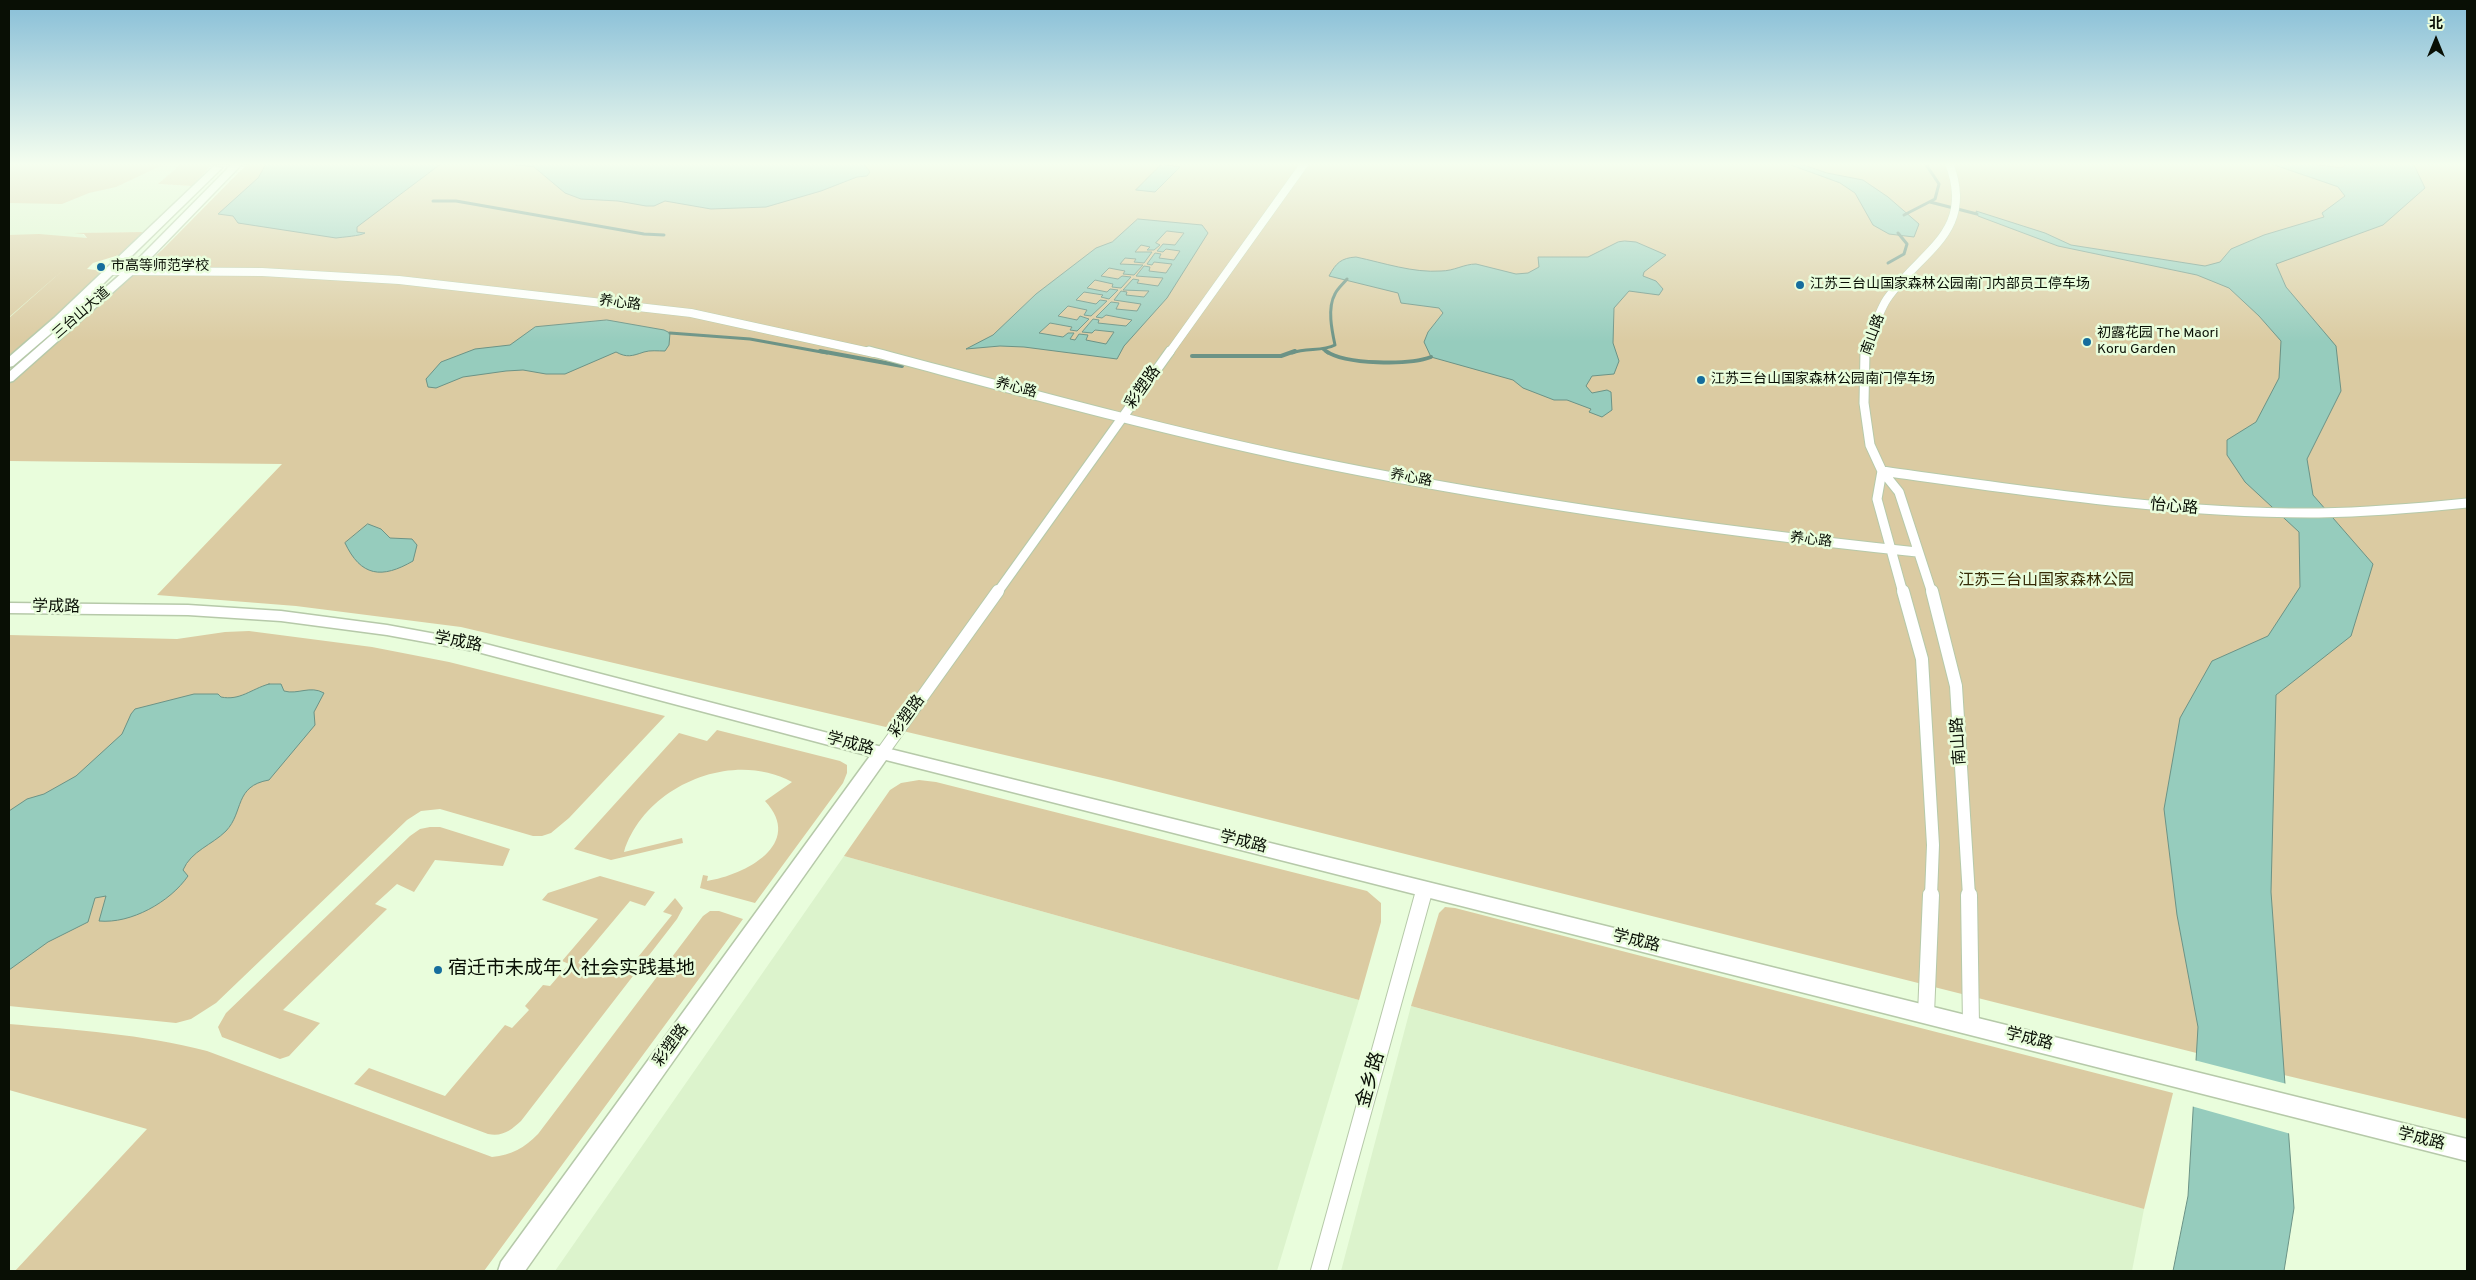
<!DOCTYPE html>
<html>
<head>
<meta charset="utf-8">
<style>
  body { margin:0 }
  #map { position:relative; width:2476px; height:1280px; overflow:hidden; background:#e9fddc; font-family:Overpass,"Noto Sans SC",sans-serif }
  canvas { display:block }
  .frame { position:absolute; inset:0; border:10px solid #090f05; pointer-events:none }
  .north { position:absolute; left:2411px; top:15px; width:50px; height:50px; -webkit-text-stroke:4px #e9fddc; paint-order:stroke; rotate:0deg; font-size:14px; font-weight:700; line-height:20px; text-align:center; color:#090f05 }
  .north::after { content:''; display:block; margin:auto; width:18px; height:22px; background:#090f05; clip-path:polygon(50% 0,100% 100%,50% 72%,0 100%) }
</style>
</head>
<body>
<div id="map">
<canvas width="2476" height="1280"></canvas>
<div class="frame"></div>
<div class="north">北</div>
</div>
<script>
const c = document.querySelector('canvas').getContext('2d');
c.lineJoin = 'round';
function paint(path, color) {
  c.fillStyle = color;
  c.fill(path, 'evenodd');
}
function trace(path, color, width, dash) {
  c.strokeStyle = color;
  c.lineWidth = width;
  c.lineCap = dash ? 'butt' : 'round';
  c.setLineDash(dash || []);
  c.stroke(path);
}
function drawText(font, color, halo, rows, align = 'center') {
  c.font = font + ' Overpass,"Noto Sans SC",sans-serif';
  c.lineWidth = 5;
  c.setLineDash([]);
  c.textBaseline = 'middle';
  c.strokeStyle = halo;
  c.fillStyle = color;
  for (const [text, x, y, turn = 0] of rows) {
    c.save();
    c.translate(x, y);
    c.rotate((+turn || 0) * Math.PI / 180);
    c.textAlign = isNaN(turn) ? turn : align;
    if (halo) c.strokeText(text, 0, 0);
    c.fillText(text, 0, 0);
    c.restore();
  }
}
paint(new Path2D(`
  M9,163H182L159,184L192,186L143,232L81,233L93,243L9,318Z
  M844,856L1359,1000L1277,1271H555Z
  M1411,1006L2144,1209L2132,1271H1341Z`), '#dcf3cc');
paint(new Path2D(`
  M9,163H167L116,187L89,193L62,204L9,203Z
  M182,163H214L192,186L158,184Z
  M248,163H2467V1119L2284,1075L1111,780L461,627L296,606L157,595L282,464L9,461V383L162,250Z
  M143,232L119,255L93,263L87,269L103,271L102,273L52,322L9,359V318L63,270L9,317V235L39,234L87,238L84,234L74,233Z
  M249,631L372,647L449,662L665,716L569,818L551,833L542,836H533L440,809L421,811L407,820L216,1003L191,1019L176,1023L9,1006V635L177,639L225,632Z
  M717,730L840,761L847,765V773L843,783L755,903L700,888L703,875L708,876L707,881C745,875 805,844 765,801L792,782C731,749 644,787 624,852L682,838L683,843L611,860L574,849L679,733L707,741Z
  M919,780L936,782L1367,891L1381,903V922L1359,1000L844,856L890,790L901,783Z
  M430,827H440L510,849L503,866L435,860L414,892L397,884L375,904L387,909L283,1010L320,1023L289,1056L280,1059L222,1037L218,1027L226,1013L410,836L420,829Z
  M600,876L655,892L645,906L630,901L578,963L622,977L672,915L663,912L675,898L683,908L677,919L521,1121C511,1130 503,1137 488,1134L354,1084L369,1068L445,1096L505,1025L512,1028L529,1010L525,1006L543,985L550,986L569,964L562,961L598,919L542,900L548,893Z
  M1445,907L1455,908L2173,1093L2144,1209L1411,1006L1439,913Z
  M710,911H719L743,919L484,1271H15L147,1129L9,1090V1024C76,1030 142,1034 207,1051L492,1157C512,1155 524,1148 538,1134L703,916Z`), '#dbcba2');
const water = new Path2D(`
  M267,163H442L357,227V232L365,233C360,236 343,237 336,238L238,223L233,216L218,214L258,178Z
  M499,163H863L870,172L867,176L857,177L821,191L766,207L711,209L665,201L654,206H646L618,201L581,199L565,193L534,167Z
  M1786,163H1798L1827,173L1863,180L1888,197L1919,224L1914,237L1889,234L1873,225L1855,193L1840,183Z
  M2269,163H2306L2341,168L2350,163H2413L2425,188L2383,225L2276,264L2286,287L2336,346L2341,391L2307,459L2313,495L2373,564L2351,636L2276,695L2271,892L2294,1208L2284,1271H2173L2188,1196L2198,1027L2177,915L2164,809L2180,718L2212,661L2268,636L2300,587L2299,532L2245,482L2227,455V440L2256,422L2279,378L2281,341L2259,316L2229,288L2197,275L2058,246L1978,216L1976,211L2045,233L2071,245L2205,266L2220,262L2231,249L2264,235L2324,217L2322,213L2345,196L2338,187Z
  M1162,164L1180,167L1155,192L1136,190Z
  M1138,219L1202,225L1208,233L1167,298L1124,346L1117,359L1024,347L1000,346L966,349L993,335L1036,294L1096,248L1112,242ZM1167,231L1184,233L1175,245L1163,244L1157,251L1163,252L1166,249L1180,251L1174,260L1159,258L1161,254L1155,253L1147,264L1152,265L1154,262L1172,264L1166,273L1149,271L1150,267L1144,266L1136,276L1163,278L1158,286L1137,283L1139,280L1133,279L1123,290L1149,291L1144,297L1126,295L1127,292L1121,291L1114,300L1141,304L1137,311L1116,309L1119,303L1111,302L1096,317L1102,318L1106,315L1132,320L1126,326L1098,323L1099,320L1093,319L1082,332L1092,333L1095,330L1114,332L1106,344L1086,340L1088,335L1079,334L1075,340L1070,339L1074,333H1068L1063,337L1039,333L1050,323L1072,327L1070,330L1077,331L1089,319L1080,316L1077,320L1058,316L1068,306L1087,310L1084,315L1091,316L1107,301L1100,300L1096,304L1076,300L1084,292L1103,295L1101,297L1109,299L1118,290L1110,289L1107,292L1087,288L1095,280L1113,284L1112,287L1121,288L1131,277L1122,276L1118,279L1101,276L1109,268L1125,271L1123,274L1134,275L1143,265L1120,264L1125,258L1136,259L1134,262L1144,263L1152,252H1135L1141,245L1150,247L1147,250H1154L1160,245L1156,243Z
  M1625,241L1636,242L1666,255L1644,272L1643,276L1656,281L1663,289L1659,295L1629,291L1614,308L1613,343L1619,361L1614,374L1592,376L1586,386L1592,393L1607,390L1611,392L1612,410L1602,417L1589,412L1591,409L1567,400H1554L1523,388L1513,380L1431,357L1424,342L1428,332L1443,313L1439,308L1401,303L1398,293L1329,276C1336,263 1341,258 1356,257C1384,263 1413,273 1441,271C1454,271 1464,264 1476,264L1516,274L1528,273L1539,267L1538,257H1588L1618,242Z
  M607,320L664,330L670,333L669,345L665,351C658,351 650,350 644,352C632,356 627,358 616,352L565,374H546L523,370L506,371L463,377L436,388L428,387L426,379L441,362L475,349L510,345L535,327Z
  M368,524L381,529L390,538L412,539L417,545L413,561C382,579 361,577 345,543Z
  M269,684H281L284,691C298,695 310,685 324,693L314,712L315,725L269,780C234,786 244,812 226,831C212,845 191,851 183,870L188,876C170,902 131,924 99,921L106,896L95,898L88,922L48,942L9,970V811L27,799L44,794L76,776L122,734L131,714L135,709L194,694H218L221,697C240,701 251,689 269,684Z`);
paint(water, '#96ccbd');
trace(water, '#6c9386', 1);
paint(new Path2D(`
  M2194,1060L2287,1084L2291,1134L2191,1106Z`), '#e9fddc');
trace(new Path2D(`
  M433,201H456L644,234L664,235
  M1930,202L1977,214
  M1904,215L1935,199L1939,184L1925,163
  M1888,263L1904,254L1907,244L1898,233
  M670,333L750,339L827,353
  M1323,349L1328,353
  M1292,353C1306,347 1322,352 1335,345C1332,331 1327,308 1335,294C1337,289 1343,284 1347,279`), '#6c9386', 3);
trace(new Path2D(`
  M820,351L902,366
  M1326,351C1345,365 1410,365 1431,357
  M1192,356H1281L1295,351`), '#6c9386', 4);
const streetFar3 = new Path2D(`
  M110,271L262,272L399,280L691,313L874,353
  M1169,353L1305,163
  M1865,353C1872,336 1877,314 1887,299C1920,251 1976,233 1949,163`);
const streetFar2 = new Path2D(`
  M869,351C1009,388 1149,427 1291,457C1497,500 1707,530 1917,552
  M1865,351L1864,403L1870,445L1882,471C2027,491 2173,514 2319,513C2369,512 2418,508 2467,503
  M997,593L1170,351
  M1903,593L1877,499L1882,471L1899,492L1932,593`);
const streetFar1 = new Path2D(`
  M1903,591L1922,659L1933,845L1931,896
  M1932,591L1956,686L1969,896
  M882,753L998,591
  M1423,896L1425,889`);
const street = new Path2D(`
  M1969,895L1971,1025
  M1926,1014L1931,895
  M1319,1271L1423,895`);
const secondary = new Path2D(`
  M233,163H243L147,262L13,381L9,382V372L139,258Z
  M214,166L222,168L62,324L13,366L9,367V357L54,318Z
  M9,603L188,605L281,611L387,625L474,641L882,747L2467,1139V1161L886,760L525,1271H498L501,1262L870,756L474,651L387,635L281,621L188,615L9,613Z`);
trace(streetFar3, '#b6c9a9', 9);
trace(streetFar2, '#b6c9a9', 11);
trace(streetFar1, '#b6c9a9', 14);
trace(street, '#b6c9a9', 18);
trace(secondary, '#b6c9a9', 3);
trace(streetFar3, '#fff', 8);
trace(streetFar2, '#fff', 9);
trace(streetFar1, '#fff', 12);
trace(street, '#fff', 16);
paint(secondary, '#fff');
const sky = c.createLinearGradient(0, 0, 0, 342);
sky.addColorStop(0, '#87bed7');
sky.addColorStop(0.48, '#f5feef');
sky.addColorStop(1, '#f5feef00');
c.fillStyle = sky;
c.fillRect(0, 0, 2476, 342);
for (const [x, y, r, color] of [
  [101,267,5,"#156d9d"],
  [1800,285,5,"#156d9d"],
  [2087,342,5,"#156d9d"],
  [1701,380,5,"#156d9d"],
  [438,970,5,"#156d9d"]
]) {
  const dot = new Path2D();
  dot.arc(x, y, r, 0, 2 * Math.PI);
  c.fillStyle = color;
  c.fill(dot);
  trace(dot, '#e9fddc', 2);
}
drawText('14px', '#090f05', '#e9fddc', [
  ["市高等师范学校",111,267],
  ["江苏三台山国家森林公园南门内部员工停车场",1810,285],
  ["初露花园 The Maori",2097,334],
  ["Koru Garden",2097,350],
  ["江苏三台山国家森林公园南门停车场",1711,380]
], 'left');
drawText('14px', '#090f05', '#e9fddc', [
  ["养心路",620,304,7],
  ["三台山大道",82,314,-41],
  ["南山路",1874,335,-70],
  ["养心路",1016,389,14],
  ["养心路",1411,479,10],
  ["养心路",1811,541,6]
]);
drawText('16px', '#090f05', '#e9fddc', [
  ["彩塑路",1144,388,-55],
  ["怡心路",2174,508,5],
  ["学成路",56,608,1],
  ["学成路",458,643,11],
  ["彩塑路",908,717,-54],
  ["南山路",1960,741,-94],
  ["学成路",850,745,15],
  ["学成路",1243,843,14],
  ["学成路",1636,942,14],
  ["学成路",2029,1040,14],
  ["彩塑路",672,1046,-54],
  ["学成路",2421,1140,14]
]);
drawText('16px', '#362a05', '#e9fddc', [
  ["江苏三台山国家森林公园",2046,582]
]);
drawText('19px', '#090f05', '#e9fddc', [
  ["宿迁市未成年人社会实践基地",448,970]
], 'left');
drawText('19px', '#090f05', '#e9fddc', [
  ["金乡路",1372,1080,-74]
]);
</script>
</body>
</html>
